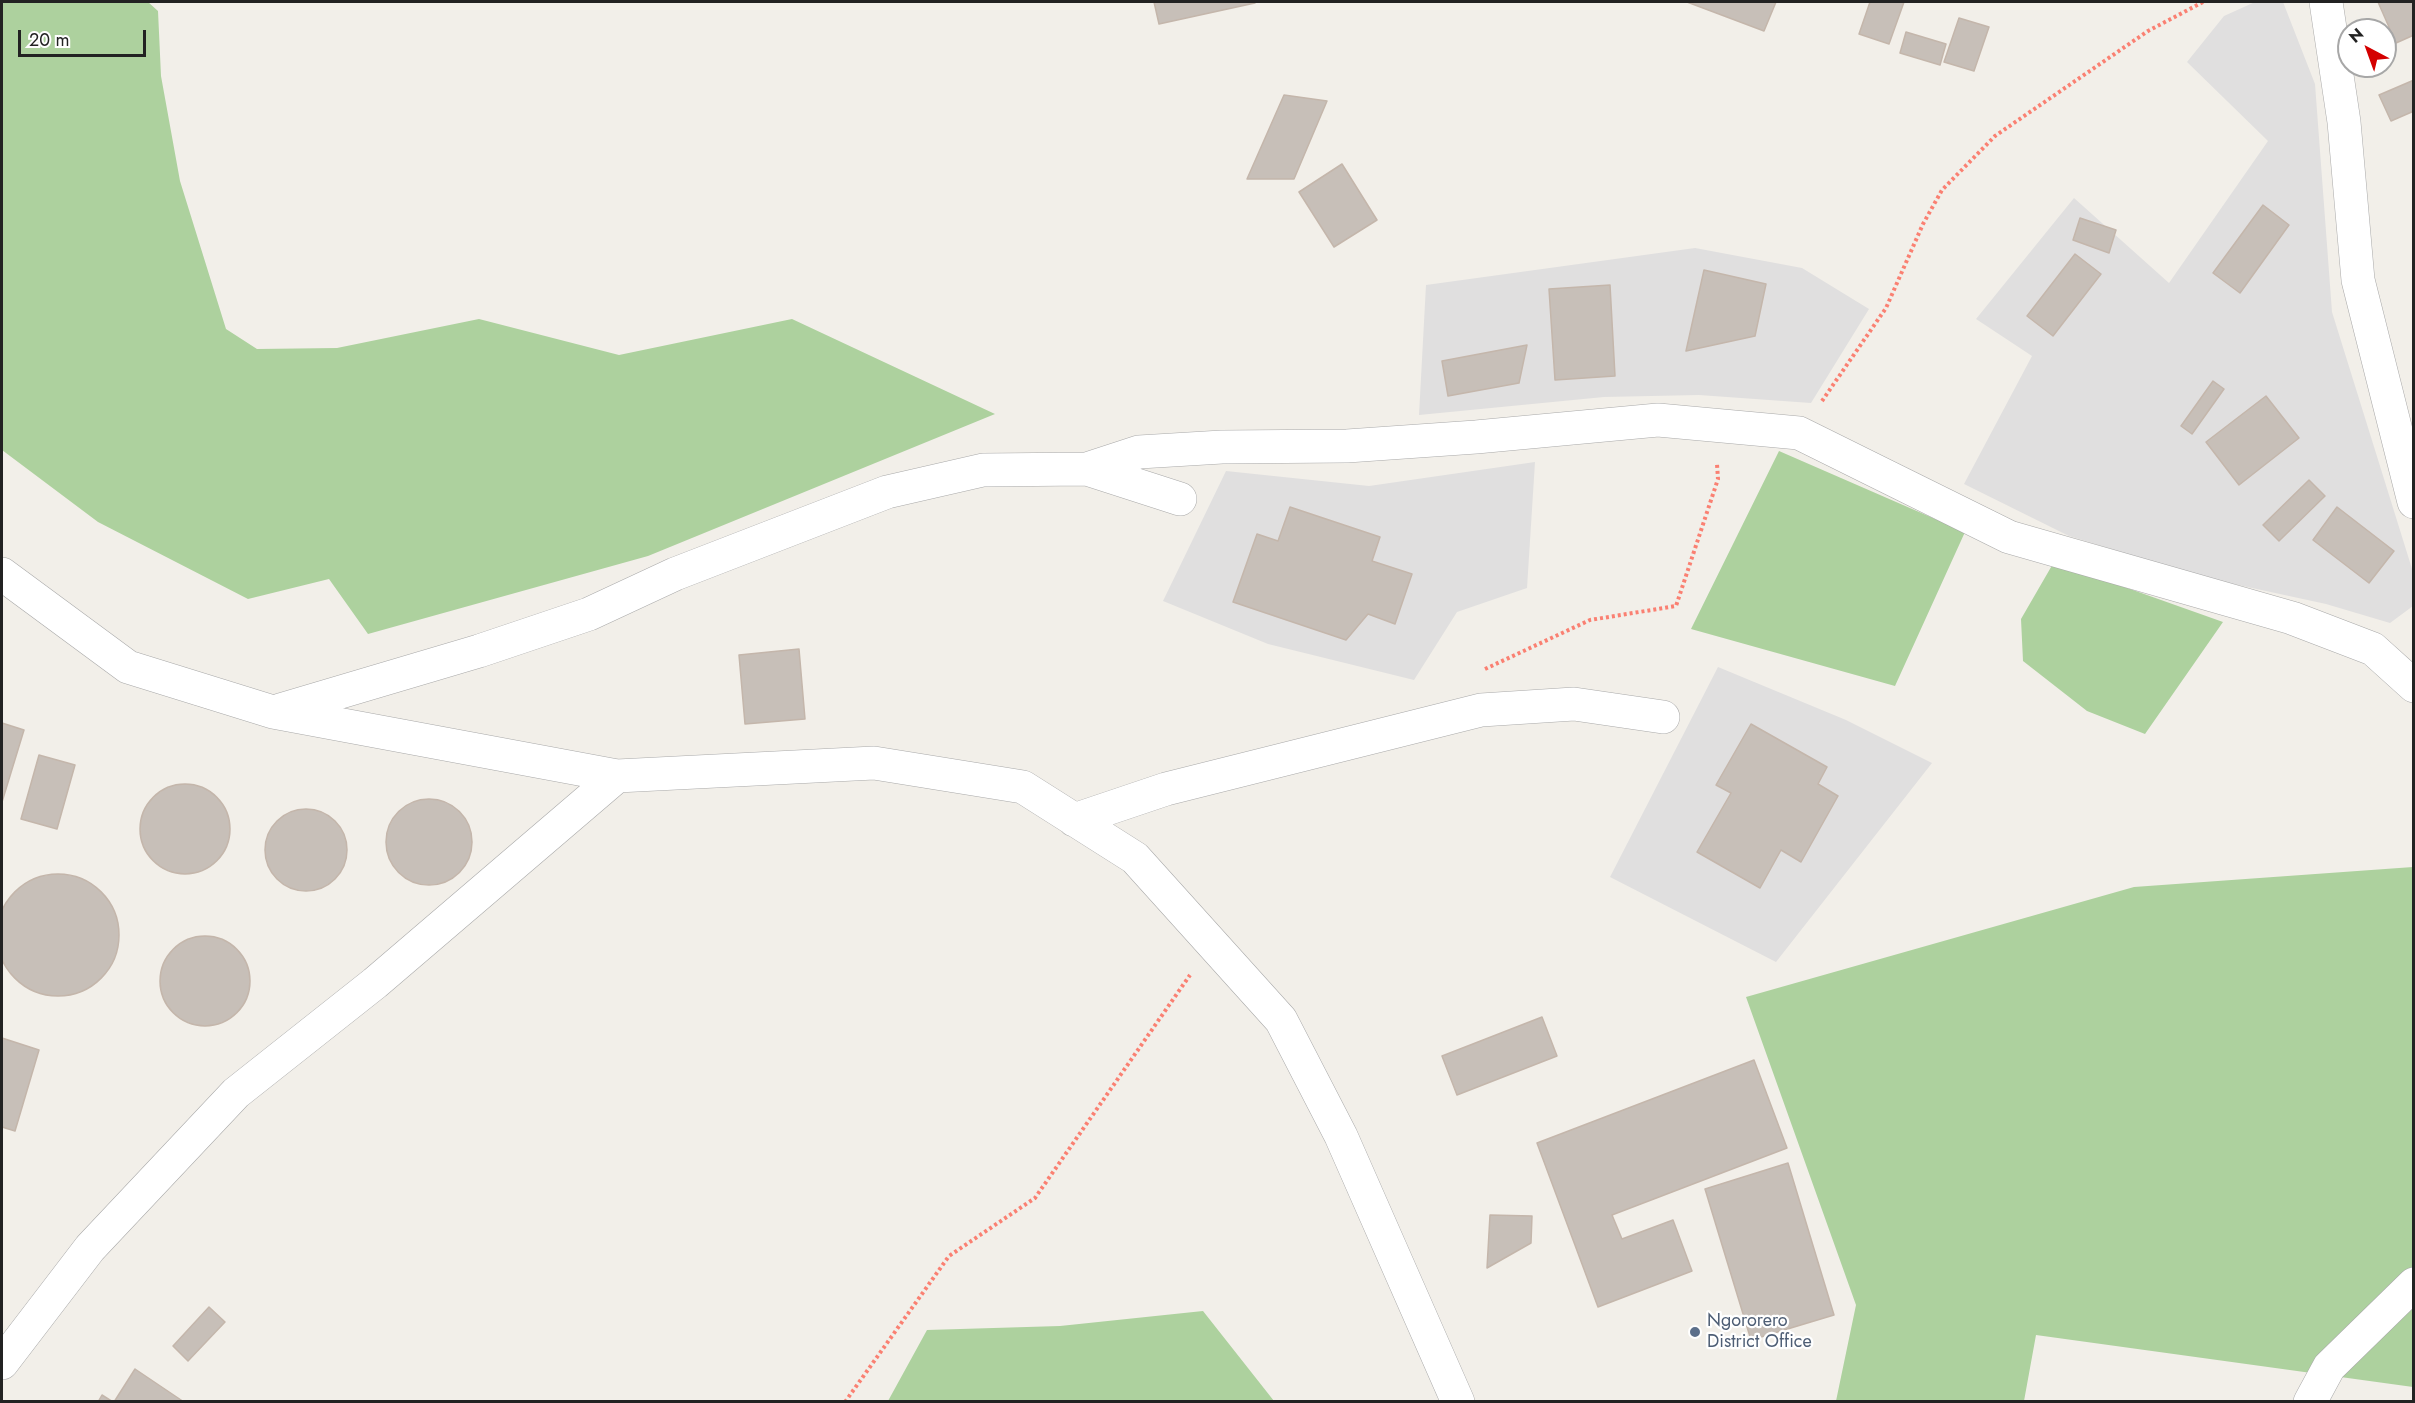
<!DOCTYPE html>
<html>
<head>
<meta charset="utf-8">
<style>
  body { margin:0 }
  #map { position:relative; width:2415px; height:1403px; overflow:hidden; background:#f2efe9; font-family:Jost,sans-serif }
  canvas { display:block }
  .frame { position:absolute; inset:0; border:3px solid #222; pointer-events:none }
  .north { position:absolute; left:2337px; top:18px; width:60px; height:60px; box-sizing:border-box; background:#fff; border:2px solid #a7a7a7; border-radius:50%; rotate:319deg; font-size:16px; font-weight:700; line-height:24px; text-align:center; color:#222 }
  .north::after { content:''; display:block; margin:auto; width:21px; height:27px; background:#d40000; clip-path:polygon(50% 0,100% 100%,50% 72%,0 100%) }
  .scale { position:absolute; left:18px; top:30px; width:128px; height:27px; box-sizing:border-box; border:3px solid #222; border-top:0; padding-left:8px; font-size:18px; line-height:21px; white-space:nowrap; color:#222; -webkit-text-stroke:4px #fff; paint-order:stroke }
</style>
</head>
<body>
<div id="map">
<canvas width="2415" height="1403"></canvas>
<div class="frame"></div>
<div class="north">N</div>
<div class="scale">20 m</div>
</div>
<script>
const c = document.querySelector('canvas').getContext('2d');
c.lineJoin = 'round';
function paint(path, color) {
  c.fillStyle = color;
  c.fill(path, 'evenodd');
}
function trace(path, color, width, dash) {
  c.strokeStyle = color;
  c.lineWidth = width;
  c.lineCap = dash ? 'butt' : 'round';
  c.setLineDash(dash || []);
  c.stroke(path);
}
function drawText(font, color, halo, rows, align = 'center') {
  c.font = font + ' Jost,sans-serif';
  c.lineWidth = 4.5;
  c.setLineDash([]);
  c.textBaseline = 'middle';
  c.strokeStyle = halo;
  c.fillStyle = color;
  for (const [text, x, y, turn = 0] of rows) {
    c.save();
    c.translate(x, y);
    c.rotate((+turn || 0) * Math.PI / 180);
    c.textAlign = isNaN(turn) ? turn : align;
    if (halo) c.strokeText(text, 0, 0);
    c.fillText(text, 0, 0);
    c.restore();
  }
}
paint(new Path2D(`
  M2255,2H2283L2315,84L2332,312L2413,572V606L2390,623L2326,604L2206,578L2069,536L1964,484L2032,356L1976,319L2074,198L2169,283L2268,141L2187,62L2224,16Z
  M1695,248L1802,268L1869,309L1811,403L1699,395L1604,397L1419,415L1426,285Z
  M1535,462L1527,588L1457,612L1414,680L1268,644L1163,601L1226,471L1369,486Z
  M1718,667L1846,720L1932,763L1776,962L1610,877Z`), '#e0dfdf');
paint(new Path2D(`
  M2,2H148L158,11L161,76L180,181L226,329L257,349L337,348L479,319L619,355L792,319L995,414L648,556L368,634L329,579L248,599L98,522L2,450Z
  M1779,451L1965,532L1895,686L1691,629Z
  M2054,562L2223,622L2145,734L2087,711L2023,661L2021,619Z
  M2413,867V1387L2036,1335L2024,1401H1836L1856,1305L1746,997L2134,887Z
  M1203,1311L1274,1401H888L927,1330L1060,1326Z`), '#add19e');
const building = new Path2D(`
  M1154,2H1255V3L1159,24Z
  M1687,2H1776L1764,31Z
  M1870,2H1904L1889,44L1859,34Z
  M2378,2H2414V35L2396,43Z
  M1959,18L1989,27L1974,71L1944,62Z
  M1906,32L1946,44L1940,65L1900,53Z
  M2414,80V111L2391,121L2379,95Z
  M1284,95L1327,101L1294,179H1247Z
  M1342,164L1377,220L1334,247L1299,192Z
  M2263,205L2289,225L2240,293L2213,273Z
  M2080,218L2116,230L2109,253L2073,240Z
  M2075,254L2101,274L2053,336L2027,316Z
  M1704,270L1766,284L1755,336L1686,351Z
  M1610,285L1615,376L1555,380L1549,289Z
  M1527,345L1519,383L1448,396L1442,361Z
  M2213,381L2224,389L2192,434L2181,426Z
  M2266,396L2299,438L2239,485L2206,442Z
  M2309,480L2325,496L2279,541L2263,525Z
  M1290,507L1380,537L1372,561L1412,574L1395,624L1368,614L1346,640L1233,602L1257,534L1278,541Z
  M2337,507L2394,551L2369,583L2313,540Z
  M799,649L805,719L745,724L739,655Z
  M2,723L24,730L2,802Z
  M1751,724L1827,767L1818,784L1838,796L1801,862L1781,850L1760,888L1697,852L1731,793L1716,785Z
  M39,755L75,765L57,829L21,819Z
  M140 829a45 45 0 1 1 90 0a45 45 0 1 1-90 0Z
  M386 842a43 43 0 1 1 86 0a43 43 0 1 1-86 0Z
  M265 850a41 41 0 1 1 82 0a41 41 0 1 1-82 0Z
  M-3 935a61 61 0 1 1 122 0a61 61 0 1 1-122 0Z
  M160 981a45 45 0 1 1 90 0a45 45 0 1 1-90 0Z
  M1542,1017L1557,1056L1457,1095L1442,1056Z
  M2,1038L39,1050L15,1131L2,1127Z
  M1754,1060L1787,1148L1612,1215L1622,1239L1673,1220L1692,1271L1598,1307L1537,1143Z
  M1788,1163L1834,1315L1751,1340L1705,1189Z
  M1490,1215L1532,1216L1531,1243L1487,1268Z
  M209,1307L225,1322L188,1361L173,1346Z
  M135,1369L184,1402H114Z
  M102,1395L113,1402H98Z`);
paint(building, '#c7bfb8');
trace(building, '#c4b6ab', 1.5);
const minor = new Path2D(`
  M2326,2L2344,122L2358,280L2414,502
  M1087,469L1139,452L1222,447L1347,446L1476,437L1658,420L1799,433L2009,537L2292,618L2373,649L2414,686
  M2,574L128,667L273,712L617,776L874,763L1023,787L1135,858L1281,1020L1341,1136L1458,1402
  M280,710L479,651L589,614L675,574L887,492L983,470L1087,469L1180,499
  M1074,820L1166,789L1481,710L1574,704L1663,717
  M2,1363L90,1248L236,1093L375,983L617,776
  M2310,1402L2329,1367L2414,1284`);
trace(minor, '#a9a9a9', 34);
trace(new Path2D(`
  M1822,401L1886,308L1923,224L1942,190L1995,136L2148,31L2203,2
  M1485,669L1590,620L1676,606L1718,479L1717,464
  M845,1402L949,1256L1035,1198L1190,975`), '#fa8072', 4, [3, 3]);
trace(minor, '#fff', 33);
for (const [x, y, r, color] of [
  [1695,1332,6,"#5c6f8a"]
]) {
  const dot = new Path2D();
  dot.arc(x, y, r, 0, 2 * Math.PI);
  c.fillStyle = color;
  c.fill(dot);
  trace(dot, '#fff', 2);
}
drawText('18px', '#4e5e75', '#fff', [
  ["Ngororero",1707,1322],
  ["District Office",1707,1343]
], 'left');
</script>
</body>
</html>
